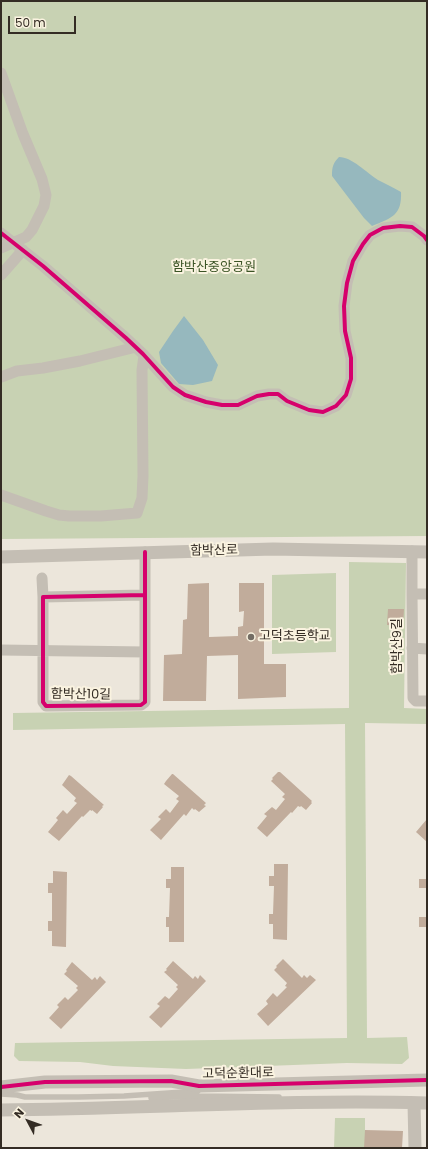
<!DOCTYPE html>
<html>
<head>
<meta charset="utf-8">
<style>
  body { margin:0 }
  #map { position:relative; width:428px; height:1149px; overflow:hidden; background:#ece6db; font-family:Poppins,sans-serif }
  canvas { display:block }
  .frame { position:absolute; inset:0; border:2px solid #342c24; pointer-events:none }
  .north { position:absolute; left:8px; top:1101px; width:40px; height:40px; -webkit-text-stroke:3px #faf3e0; paint-order:stroke; rotate:311deg; font-size:11px; font-weight:700; line-height:16px; text-align:center; color:#342c24 }
  .north::after { content:''; display:block; margin:auto; width:14px; height:18px; background:#342c24; clip-path:polygon(50% 0,100% 100%,50% 72%,0 100%) }
  .scale { position:absolute; left:8px; top:16px; width:68px; height:18px; box-sizing:border-box; border:2px solid #342c24; border-top:0; padding-left:5px; font-size:12px; line-height:14px; white-space:nowrap; color:#342c24; -webkit-text-stroke:3px #faf3e0; paint-order:stroke }
</style>
</head>
<body>
<div id="map">
<canvas width="428" height="1149"></canvas>
<div class="frame"></div>
<div class="north">N</div>
<div class="scale">50 m</div>
</div>
<script>
const c = document.querySelector('canvas').getContext('2d');
c.lineJoin = 'round';
function paint(path, color) {
  c.fillStyle = color;
  c.fill(path, 'evenodd');
}
function trace(path, color, width, dash) {
  c.strokeStyle = color;
  c.lineWidth = width;
  c.lineCap = dash ? 'butt' : 'round';
  c.setLineDash(dash || []);
  c.stroke(path);
}
function drawText(font, color, halo, rows, align = 'center') {
  c.font = font + ' Poppins,"Noto Sans KR",sans-serif';
  c.lineWidth = 4;
  c.setLineDash([]);
  c.textBaseline = 'middle';
  c.strokeStyle = halo;
  c.fillStyle = color;
  for (const [text, x, y, turn = 0] of rows) {
    c.save();
    c.translate(x, y);
    c.rotate((+turn || 0) * Math.PI / 180);
    c.textAlign = isNaN(turn) ? turn : align;
    if (halo) c.strokeText(text, 0, 0);
    c.fillText(text, 0, 0);
    c.restore();
  }
}
paint(new Path2D(`
  M1,1H427V536L1,539Z
  M349,562L406,563L404,708L427,709V724L365,723L367,1038L407,1037L409,1058L402,1064L347,1063L186,1069L113,1066L80,1062L19,1061L14,1056L15,1043L347,1038L345,724L13,730V713L349,708Z
  M336,573V652L272,654V575Z
  M335,1118H365V1148H334Z`), '#c8d2b3');
paint(new Path2D(`
  M339,157C352,157 367,173 378,180C386,184 394,188 401,192C402,215 392,218 372,226L364,218L332,176C332,167 333,163 339,157Z
  M184,316L203,340L218,365L212,381L193,385L179,384L161,363L159,352L173,331Z`), '#96b8be');
paint(new Path2D(`
  M209,583V637L238,636V627L243,626L244,611L239,612V583H264V664H286V697L238,699V655L207,656L206,701H163L164,655L182,654L183,620L187,619L188,584Z
  M388,609H404L403,626L387,625Z
  M278,772H280L312,801L311,802L312,803L306,810L301,806L300,807L298,806L292,813L291,812L267,837L257,828L267,816L264,814L272,807L276,810L285,799L282,797L285,794L271,781L273,779L272,778Z
  M172,774H173L206,803L204,805L206,806L199,812L195,809L194,810L192,808L186,816L184,814L161,840L150,830L161,819L158,817L166,809L170,813L179,801L176,799L179,796L164,784L166,781Z
  M69,775L71,776L104,805L102,806L103,807L97,814L92,810V811L90,810L83,817L82,816L59,841L48,832L58,820L56,818L63,810L67,814L77,803L74,801L76,798L62,785Z
  M427,819V842L416,832Z
  M274,864H288L287,940L273,939V924H269V914H273L274,886H269V876H274Z
  M171,867H184V942H169V927H166V917H169L170,888H166V879H171Z
  M53,871L67,872L66,947L52,946V931H48V921H52V893H48V883H53Z
  M419,879H427V888H419Z
  M419,917H427V927H419Z
  M283,959L302,978L304,975L307,978L310,975L316,980L268,1026L257,1014L268,1004L266,1001L273,993L277,997L287,987L285,986L287,983L274,970L277,967L276,966Z
  M173,961L193,979L195,976L198,979L200,975L206,981L161,1028L149,1017L160,1006L157,1004L165,996L169,999L178,989L176,987L178,985L164,972L167,970L166,969Z
  M72,962L92,980L95,977L97,980L100,976L106,982L61,1029L49,1018L59,1007L57,1005L65,997L68,1000L78,990L76,988L78,986L64,974L67,971L66,970Z
  M365,1130L403,1131L402,1148H364Z`), '#c1ac9b');
trace(new Path2D(`
  M1,1094L17,1095L25,1097H78L124,1096L198,1091
  M151,1098L197,1096L279,1097`), '#c4beb4', 5.5);
trace(new Path2D(`
  M1,73L23,134L42,179L46,195L44,206L32,230L26,237L1,248
  M1,233L43,266L126,338L143,354L173,387L185,395L206,402L222,405H238L257,396L269,394H278L287,401L309,410L323,412L336,406L346,395L351,379V358L345,331L344,306L347,283L353,261L363,244L370,235L383,228L400,226L412,227L424,236L427,240
  M1,275L23,250
  M1,377L17,371L43,368L80,361L136,347
  M1,495L46,511L59,515L69,516H101L137,513L142,498L143,476L142,370L144,356
  M412,551V594
  M42,578L43,597
  M427,594H412L413,698L416,701H427
  M144,595L43,597V702L46,706L141,705L145,702V552
  M412,648L427,649
  M1,650L145,652`), '#c4beb4', 11);
trace(new Path2D(`
  M1,557L273,549L427,552
  M1,1087L45,1082L171,1081L199,1086L427,1080
  M414,1103L415,1148
  M1,1110C143,1109 285,1099 427,1103`), '#c4beb4', 13);
trace(new Path2D(`
  M1,233L43,266L126,338L143,354L173,387L185,395L206,402L222,405H238L257,396L269,394H278L287,401L309,410L323,412L336,406L346,395L351,379V358L345,331L344,306L347,283L353,261L363,244L370,235L383,228L400,226L412,227L424,236L427,240
  M144,595L43,597V702L46,706L141,705L145,702V552
  M1,1087L45,1082L171,1081L199,1086L427,1080`), '#d6006c', 4);
for (const [x, y, r, color] of [
  [251,637,4,"#746d64"]
]) {
  const dot = new Path2D();
  dot.arc(x, y, r, 0, 2 * Math.PI);
  c.fillStyle = color;
  c.fill(dot);
  trace(dot, '#faf3e0', 1.5);
}
drawText('13px', '#3b5425', '#faf3e0', [
  ["함박산중앙공원",214,268]
]);
drawText('13px', '#342c24', '#faf3e0', [
  ["함박산로",214,551,-1],
  ["함박산9길",398,646,-90],
  ["함박산10길",81,695,1],
  ["고덕순환대로",238,1074,-1]
]);
drawText('13px', '#342c24', '#faf3e0', [
  ["고덕초등학교",259,637]
], 'left');
</script>
</body>
</html>
